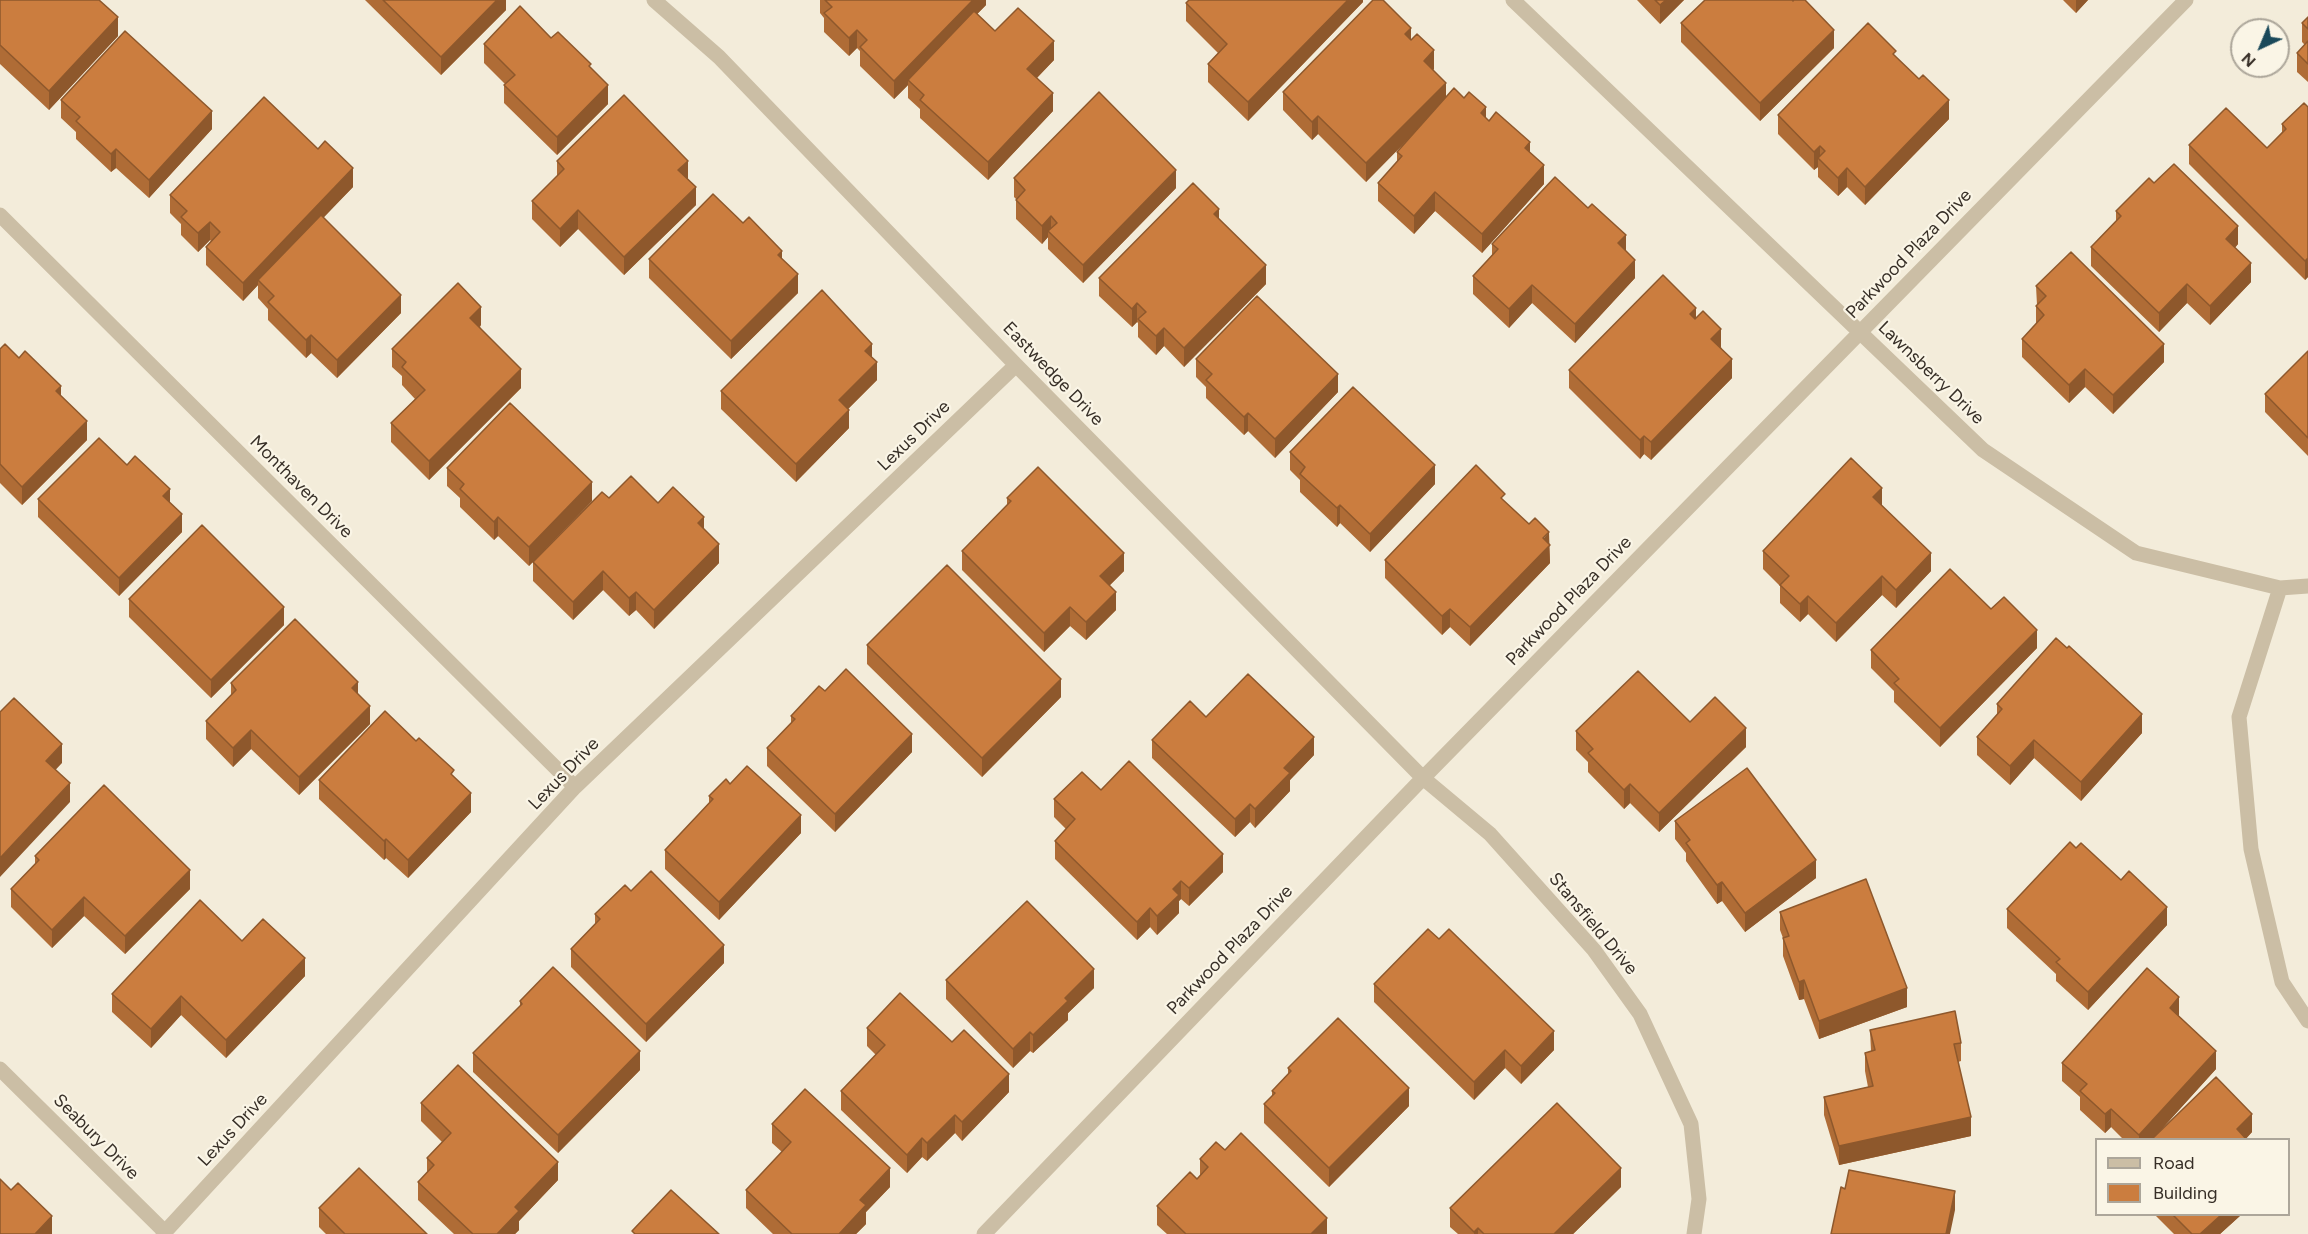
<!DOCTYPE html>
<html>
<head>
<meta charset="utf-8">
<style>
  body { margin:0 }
  #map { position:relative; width:2308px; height:1234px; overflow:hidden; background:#f3ecda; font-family:Figtree,sans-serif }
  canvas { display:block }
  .legend { position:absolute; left:2095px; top:1138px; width:195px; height:78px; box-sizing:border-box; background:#faf5e6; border:2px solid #aca69a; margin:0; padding:8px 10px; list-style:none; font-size:18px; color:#372f27 }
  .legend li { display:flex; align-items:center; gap:12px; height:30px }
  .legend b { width:30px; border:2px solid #aca69a }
  .north { position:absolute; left:2230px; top:18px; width:60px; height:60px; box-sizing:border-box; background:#faf5e6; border:2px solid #aca69a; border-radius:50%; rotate:224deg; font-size:16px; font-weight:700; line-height:24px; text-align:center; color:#372f27 }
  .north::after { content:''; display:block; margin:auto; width:21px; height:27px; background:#1a495a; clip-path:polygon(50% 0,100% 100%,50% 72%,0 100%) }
</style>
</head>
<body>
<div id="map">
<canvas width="2308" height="1234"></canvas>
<ul class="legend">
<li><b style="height:8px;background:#cbbea5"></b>Road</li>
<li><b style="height:16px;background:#cb7d3f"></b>Building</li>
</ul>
<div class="north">N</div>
</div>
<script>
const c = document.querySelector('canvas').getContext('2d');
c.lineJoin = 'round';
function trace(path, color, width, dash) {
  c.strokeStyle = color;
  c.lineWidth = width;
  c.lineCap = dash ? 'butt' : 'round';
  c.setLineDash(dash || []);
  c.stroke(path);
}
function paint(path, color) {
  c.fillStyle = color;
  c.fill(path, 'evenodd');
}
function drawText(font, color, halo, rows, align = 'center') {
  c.font = font + ' Figtree,sans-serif';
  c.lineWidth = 4.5;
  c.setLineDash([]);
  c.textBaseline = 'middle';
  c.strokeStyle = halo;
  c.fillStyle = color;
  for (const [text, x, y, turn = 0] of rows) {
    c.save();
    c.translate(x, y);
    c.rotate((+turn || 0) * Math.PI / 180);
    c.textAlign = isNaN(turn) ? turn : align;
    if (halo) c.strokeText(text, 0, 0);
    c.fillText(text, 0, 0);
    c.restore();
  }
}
trace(new Path2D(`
  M654,0L719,57L1016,365L1423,778L1490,834L1594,950L1640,1014L1691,1124L1699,1199L1694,1234
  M1513,0L1983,450L2136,553L2280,588L2308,586
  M0,215L575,787
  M2280,588L2239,717L2251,849L2282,982L2308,1021
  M0,1069L165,1232
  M163,1234L575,787L1016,365
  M984,1234L1423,778L2186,0`), '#cbbea5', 15);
paint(new Path2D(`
  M0,0L118,36L49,110L0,64Z
  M365,0H506V10L441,75Z
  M820,0H986V5L977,14L995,31L1054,60L1037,78L1053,111L988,180L920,118V109L908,98V85L894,99L860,66V51L857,48L849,56L824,32V18L820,13Z
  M1363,0V2L1248,121L1208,82V64L1218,53L1186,21V3Z
  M1637,0H1684L1660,24Z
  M2063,0H2088L2076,13Z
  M2308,17V82L2297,72V53L2305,45L2302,42V23Z
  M1681,23L1834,48L1760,121L1681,42Z
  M1411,28V40L1434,69L1433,70L1446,97L1486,118L1530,153L1544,184L1482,253L1435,211L1414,234L1378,201V183L1397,162V152L1409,138L1366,182L1318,134L1312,140L1283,110V92Z
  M551,38L591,68L608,104L557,155L504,103V85L505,84L484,63V44Z
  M1896,57L1949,119L1865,205L1847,187L1838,196L1818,177V167L1814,170L1778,134V115Z
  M61,100L212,129L149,198L116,168L111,172L76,139V132L61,118Z
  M2308,107V277L2305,280L2189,164V145L2267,148L2282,132V124Z
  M557,161L688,179L696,205L624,275L578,229L560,247L532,219V201L557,176Z
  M1014,178L1176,188L1083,283L1048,249V237L1042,244L1016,219V199L1014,197Z
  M2154,183L2238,244L2235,248L2251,282L2210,325L2187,303L2159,332L2091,266V247L2116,221V211Z
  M353,187L323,217L401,313L337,378L311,353L306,358L268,320V309L258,298V285L243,301L206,265V247L211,241L210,240L198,252L181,235V224L170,213V195Z
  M1219,219L1266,284L1184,367L1164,346L1156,355L1138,337V323L1137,322L1132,327L1099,296V278Z
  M743,223L782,260L798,293L731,359L649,278V259Z
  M1492,244L1626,251L1635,278L1575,343L1532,303L1509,328L1473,294V276L1492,255Z
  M2036,286L2164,362L2113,414L2085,387L2069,403L2022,357V339L2036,324V306L2037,305Z
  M1696,319L1721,347L1732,378L1651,460L1644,454L1640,459L1569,388V370Z
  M481,325L480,327L521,388L429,480L391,442V423L415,399L402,385V376L392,367V349Z
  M0,349L61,396L87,440L22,505L0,483Z
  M2308,351V456L2265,412V394Z
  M872,357L877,380L848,409L849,428L796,482L721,409V391Z
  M1196,359L1338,392L1275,458L1248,431L1244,435L1206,398V387L1196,377Z
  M1290,452L1435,484L1370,552L1340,523L1337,527L1300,492V480L1290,470Z
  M127,465L182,532L119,596L38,517V499Z
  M447,468L592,501L529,566L498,536L494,540L460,507V498L447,486Z
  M609,498L658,503L704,529L719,563L654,629L636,610L629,616L603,590L573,620L533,581V562Z
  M1007,498L1124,571L1109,586L1116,610L1086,640L1070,626L1044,652L962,570V551L1007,505Z
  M1505,502L1549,544L1550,563L1470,646L1450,627L1442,635L1385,578V560Z
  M1882,506L1931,571L1896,608L1882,595L1836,642L1808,614L1800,622L1780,603V586L1763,569V551Z
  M129,599L284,625L211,698L129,617Z
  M1991,609L2037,648L1940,747L1894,702V691L1871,668V650Z
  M867,645L1061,697L982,777L867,664Z
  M231,683L358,694L370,724L299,795L251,749L233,767L206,739V721L231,696Z
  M825,691L912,752L835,832L767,766V748L791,724V716Z
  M1997,704L2142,733L2081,801L2034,758L2010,785L1977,755V737L1997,715Z
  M1206,717L1314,755L1290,780V791L1255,828L1250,822L1235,837L1152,758V740Z
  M1690,722L1746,747L1659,832L1630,803L1624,809L1588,772V762L1576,750V731Z
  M454,777L471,812L408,878L386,858L384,860L319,799V780Z
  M730,784L801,833L719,920L665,869V850L709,803V796Z
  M1101,790L1223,872L1189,906L1181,899L1179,901V913L1157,935L1150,927L1137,940L1055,859V841L1066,829L1054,817V799Z
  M1675,821L1816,878L1745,932L1722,901L1717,904L1686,861V853L1675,839Z
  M2076,848L2167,925L2088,1010L2056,981V974L2007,928V909Z
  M35,856L190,889L125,954L84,916L52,948L11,907V889L35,864Z
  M631,891L724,963L646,1042L571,967V949L595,924V914Z
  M1780,912L1907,1007L1819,1039L1804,999L1799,1000L1783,956V938L1780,930Z
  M242,941L305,976L226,1058L181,1015L151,1048L112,1012V994Z
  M946,980L1094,988L1068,1013V1020L1033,1053L1030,1051L1013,1068L946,999Z
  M1374,984L1554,1050L1521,1084L1505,1068L1474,1100L1374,1002Z
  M520,1001L640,1070L558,1153L473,1072V1053L520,1006Z
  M2179,1016L2216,1069L2155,1136L2252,1132L2246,1138L2247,1140H2124L2111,1127L2105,1133L2080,1110V1097L2062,1081V1063Z
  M867,1028L952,1042L1009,1092L962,1141L955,1133L927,1161L922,1157L907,1173L841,1110V1091L876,1055L867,1046Z
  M1870,1030L1961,1043V1061L1958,1062L1971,1136L1839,1165L1824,1115V1097L1868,1087L1865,1071V1053L1871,1051Z
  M1288,1068L1409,1106L1329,1187L1264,1123V1104L1272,1096V1091L1288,1074Z
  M421,1103L558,1180L519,1221V1230L515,1234H454L418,1200V1182L427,1173V1158L442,1142L421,1121Z
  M772,1124L890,1187L866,1212V1224L856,1234H773L746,1208V1190L782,1152L772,1143Z
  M1225,1150L1327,1234H1167L1157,1225V1206L1197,1179L1200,1176V1159Z
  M1621,1187L1573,1234H1458L1450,1227V1208Z
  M319,1208L427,1234H326L319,1227Z
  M2155,1215H2241L2220,1234H2174Z`), '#af6c36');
paint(new Path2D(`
  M497,0H506V10L441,75V57Z
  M973,0H986V5L911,82L908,80V85L894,99V81Z
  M1348,0H1363V2L1248,121V102Z
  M1666,0H1684L1660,24V5Z
  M2076,0H2088L2076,13Z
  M118,17V36L49,110V91Z
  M1411,28V46L1405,34Z
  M857,30V48L849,56V38Z
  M1834,30V48L1760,121V103Z
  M1054,41V60L1027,88V69Z
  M1434,50V69L1424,80V61Z
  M1446,83V101L1366,182V163Z
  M608,85V104L557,155V137Z
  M1053,93V111L988,180V162Z
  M1949,100V119L1865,205V187Z
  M1486,107V125L1481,113Z
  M212,111V129L149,198V180Z
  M1318,116V134L1312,140V122Z
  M1530,142V160L1525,148Z
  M1820,146V161L1818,158V167L1814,170V152Z
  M116,149V168L111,172V154Z
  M688,161V179L678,188V170Z
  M1544,165V184L1482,253V234Z
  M353,168V187L261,283L258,280V285L243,301V283Z
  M1847,168V187L1838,196V178Z
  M1176,170V188L1083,283V265Z
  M696,187V205L624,275V257Z
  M1435,192V211L1414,234V216Z
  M1219,209V227L1214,214Z
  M578,210V229L560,247V229Z
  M1051,216V233L1048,231V237L1042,244V226Z
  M210,222V240L198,252V233Z
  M2238,226V244L2226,257V239Z
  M1626,235V253L1618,243Z
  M782,251V269L778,255Z
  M2308,258V277L2305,280V261Z
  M1635,260V278L1575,343V324Z
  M2251,263V282L2210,325V306Z
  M1266,265V284L1184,367V348Z
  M798,274V293L731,359V341Z
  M2187,284V303L2159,332V313Z
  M1532,285V303L1509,328V309Z
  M401,295V313L337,378V360Z
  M1137,303V322L1132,327V309Z
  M481,307V325L470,336V318Z
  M1696,308V327L1690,314Z
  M1164,328V346L1156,355V336Z
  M1721,329V347L1711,357V339Z
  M311,335V353L306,358V340Z
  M872,344V362L865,351Z
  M2164,344V362L2113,414V395Z
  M1732,359V378L1651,460V442Z
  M877,362V380L839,418V400Z
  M521,369V388L429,480V461Z
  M2085,369V387L2069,403V385Z
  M1338,374V392L1275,458V439Z
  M61,386V405L56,391Z
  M849,410V428L796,482V464Z
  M1248,413V431L1244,435V417Z
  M87,421V440L22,505V487Z
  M1644,436V454L1640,459V440Z
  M1435,465V484L1370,552V534Z
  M592,482V501L529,566V547Z
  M1882,488V506L1873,497Z
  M170,489V508L163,496Z
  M1340,505V523L1337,527V508Z
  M182,514V532L119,596V578Z
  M498,517V536L494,540V522Z
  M704,517V536L698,523Z
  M1549,532L1550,563L1470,646V627Z
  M719,544V563L654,629V610Z
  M1124,553V571L1100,595V576Z
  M1931,553V571L1896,608V590Z
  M603,571V590L573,620V602Z
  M1882,576V595L1836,642V623Z
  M636,592V610L629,616V598Z
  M1116,592V610L1086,640V622Z
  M1808,596V614L1800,622V604Z
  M284,607V625L211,698V680Z
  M1070,607V626L1044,652V633Z
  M1450,609V627L1442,635V616Z
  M2037,630V648L1940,747V728Z
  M1061,679V697L982,777V758Z
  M358,682V701L352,688Z
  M370,706V724L299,795V777Z
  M2142,714V733L2081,801V782Z
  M1746,728V747L1659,832V813Z
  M251,730V749L233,767V748Z
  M912,734V752L835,832V814Z
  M1314,737V755L1290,780V791L1255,828V809L1284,768Z
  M2034,740V758L2010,785V766Z
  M62,744V763L46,780V761Z
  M70,783V802L0,877V858Z
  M1630,784V803L1624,809V790Z
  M471,793V812L408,878V860Z
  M1250,804V822L1235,837V819Z
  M801,815V833L719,920V902Z
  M386,839V858L384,860V841Z
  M1223,854V872L1189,906V888Z
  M1816,860V878L1745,932V913Z
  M190,870V889L125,954V936Z
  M1181,881V899L1179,901V913L1157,935V916L1173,889Z
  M1722,882V901L1717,904V885Z
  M84,897V916L52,948V930Z
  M2167,907V925L2088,1010V992Z
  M1150,908V927L1137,940V922Z
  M724,945V963L646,1042V1024Z
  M305,958V976L226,1058V1040Z
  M1094,969V988L1068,1013V1020L1033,1053V1035L1065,998Z
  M1804,980V999L1799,1000V982Z
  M1907,988V1007L1819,1039V1021Z
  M181,996V1015L151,1048V1029Z
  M2179,997V1016L2170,1026V1008Z
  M1554,1031V1050L1521,1084V1066Z
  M1030,1032V1051L1013,1068V1049Z
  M1505,1050V1068L1474,1100V1082Z
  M640,1051V1070L558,1153V1135Z
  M2216,1051V1069L2152,1140H2139V1135Z
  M1009,1074V1092L962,1141V1122Z
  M1409,1088V1106L1329,1187V1168Z
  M2111,1109V1127L2105,1133V1114Z
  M2252,1114V1132L2245,1140L2237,1129Z
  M955,1115V1133L927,1161V1143Z
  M1971,1117V1136L1839,1165V1146Z
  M922,1138V1157L907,1173V1155Z
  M558,1162V1180L519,1221V1230L515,1234H497L515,1207Z
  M890,1168V1187L866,1212V1224L856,1234H839L860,1200Z
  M1621,1168V1187L1573,1234H1554Z
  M1955,1191V1210L1950,1234H1946Z
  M2221,1215H2241L2220,1234H2200Z
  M52,1216V1234H35Z
  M1327,1218V1234H1311Z
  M1478,1228V1234H1474V1232Z`), '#8e582c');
const building = new Path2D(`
  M0,0H99L118,17L49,91L0,45Z
  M383,0H497L441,57Z
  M825,0H973L894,81L860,47L867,40L857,30L849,38L824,13L832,7Z
  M1189,0H1348L1248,102L1208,64L1227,44L1186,3Z
  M1373,0H1383L1411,28L1405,34L1411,40L1417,34L1434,50L1424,61L1446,83L1366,163L1318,116L1312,122L1283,92Z
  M1655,0H1666L1660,5Z
  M1705,0H1792L1793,1L1794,0H1805L1834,30L1760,103L1681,23Z
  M520,6L551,38L558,32L591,64L589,66L608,85L557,137L504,85L515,75L484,44Z
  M1018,8L1054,41L1027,69L1053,93L988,162L920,100L924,95L908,80L974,11L995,31Z
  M2308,17V29L2302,23Z
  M1868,23L1896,51L1893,54L1919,79L1923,75L1949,100L1865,187L1847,168L1838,178L1818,158L1825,151L1820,146L1814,152L1778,115Z
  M125,31L212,111L149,180L116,149L111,154L76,121L80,117L61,100Z
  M2308,41V64L2297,53Z
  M1454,88L1464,98L1469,92L1486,107L1481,113L1489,121L1496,112L1530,142L1525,148L1544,165L1482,234L1435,192L1414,216L1378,183L1402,156L1397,152Z
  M1099,92L1176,170L1083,265L1048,231L1057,223L1051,216L1042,226L1016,200L1025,190L1014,178Z
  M624,95L688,161L678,170L696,187L624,257L578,210L560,229L532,201L564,169L557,161Z
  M264,97L318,149L325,141L353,168L243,283L206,247L220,232L210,222L198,233L181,217L187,211L170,195Z
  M2304,103L2308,107V258L2305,261L2189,145L2226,108L2267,148L2286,129L2282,124Z
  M2174,164L2238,226L2226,239L2251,263L2210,306L2187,284L2159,313L2091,247L2121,216L2116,211L2149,178L2154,183Z
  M1555,177L1588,208L1592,204L1626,235L1618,243L1635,260L1575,324L1532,285L1509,309L1473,276L1498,249L1492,244Z
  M1193,183L1219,209L1214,214L1266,265L1184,348L1164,328L1156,336L1138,319L1146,312L1137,303L1132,309L1099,278Z
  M713,194L743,223L749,217L782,251L778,255L798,274L731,341L649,259Z
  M321,215L401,295L337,360L311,335L306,340L268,302L274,296L258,280Z
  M2071,252L2164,344L2113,395L2085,369L2069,385L2022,339L2044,315L2036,306L2046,296L2036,286Z
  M1663,275L1696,308L1690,314L1695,319L1703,311L1721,329L1711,339L1732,359L1651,442L1644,436L1640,440L1569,370Z
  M458,283L481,307L470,318L521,369L429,461L391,423L425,390L402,367L406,362L392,349Z
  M822,290L872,344L865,351L877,362L839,400L849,410L796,464L721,391Z
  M1257,296L1338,374L1275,439L1248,413L1244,417L1206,380L1212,374L1196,359Z
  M5,344L19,358L25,351L61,386L56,391L87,421L22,487L0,464V349Z
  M2308,351V438L2265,394Z
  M1353,387L1435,465L1370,534L1340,505L1337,508L1300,474L1305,467L1290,452Z
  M510,403L592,482L529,547L498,517L494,522L460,489L464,484L447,468Z
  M99,438L127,465L135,456L170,489L163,496L182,514L119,578L38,499Z
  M1851,458L1882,488L1873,497L1931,553L1896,590L1882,576L1836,623L1808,596L1800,604L1780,585L1789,576L1763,551Z
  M1476,465L1505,494L1501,498L1529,524L1535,518L1549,532L1543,538L1550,545L1470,627L1450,609L1442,616L1385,560Z
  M1038,467L1124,553L1100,576L1116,592L1086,622L1070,607L1044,633L962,551L1011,501L1007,498Z
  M631,476L658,503L673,487L704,517L698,523L719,544L654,610L636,592L629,598L603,571L573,602L533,562L602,492L609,498Z
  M202,525L284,607L211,680L129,599Z
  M947,565L1061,679L982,758L867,645Z
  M1950,569L1991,609L2004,597L2037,630L1940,728L1894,683L1899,679L1871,650Z
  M295,619L358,682L352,688L370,706L299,777L251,730L233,748L206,721L236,690L231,683Z
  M2056,638L2067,648L2069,646L2142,714L2081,782L2034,740L2010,766L1977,737L2002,709L1997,704Z
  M846,669L912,734L835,814L767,748L795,719L791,716L819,686L825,691Z
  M1638,671L1690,722L1715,697L1746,728L1659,813L1630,784L1624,790L1588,753L1593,749L1576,731Z
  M1248,674L1314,737L1284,768L1290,773L1255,809L1250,804L1235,819L1152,740L1190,701L1206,717Z
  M14,698L62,744L46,761L70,783L0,858V712Z
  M385,711L416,741L419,738L454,770L451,774L471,793L408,860L386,839L384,841L319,780Z
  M1129,761L1223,854L1189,888L1181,881L1173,889L1179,895L1157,916L1150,908L1137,922L1055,841L1075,819L1054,799L1082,772L1101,790Z
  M747,766L801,815L719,902L665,850L713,799L709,796L726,779L730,784Z
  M1747,768L1816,860L1745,913L1722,882L1717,885L1686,843L1690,840L1675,821Z
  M104,785L190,870L125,936L84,897L52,930L11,889L39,860L35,856Z
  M2070,842L2076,848L2081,843L2121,880L2129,871L2167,907L2088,992L2056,962L2060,959L2007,909Z
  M651,871L724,945L646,1024L571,949L600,919L595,914L625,885L631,891Z
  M1866,879L1907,988L1819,1021L1804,980L1799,982L1783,938L1789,936L1780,912Z
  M200,900L242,941L263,919L305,958L226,1040L181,996L151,1029L112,994Z
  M1027,901L1094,969L1065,998L1068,1001L1033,1035L1030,1032L1013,1049L946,980Z
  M1428,929L1439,939L1449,929L1554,1031L1521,1066L1505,1050L1474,1082L1374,984Z
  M553,967L640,1051L558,1135L473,1053L522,1004L520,1001Z
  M2147,968L2179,997L2170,1008L2216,1051L2139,1135L2111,1109L2105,1114L2080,1091L2087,1084L2062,1063Z
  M900,993L952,1042L964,1030L1009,1074L962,1122L955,1115L927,1143L922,1138L907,1155L841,1091L885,1045L867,1028Z
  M1955,1011L1961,1043L1954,1044L1971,1117L1839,1146L1824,1097L1873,1086L1865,1053L1875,1050L1870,1030Z
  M1338,1018L1409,1088L1329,1168L1264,1104L1275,1093L1272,1091L1291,1071L1288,1068Z
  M458,1065L558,1162L515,1207L519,1211L497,1234H473L418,1182L434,1165L427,1158L451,1133L421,1103Z
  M2216,1077L2252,1114L2237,1129L2247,1140H2151Z
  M805,1089L890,1168L860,1200L866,1205L839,1234H792L746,1190L791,1142L772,1124Z
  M1557,1103L1621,1168L1554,1234H1484L1478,1228L1474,1232L1450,1208Z
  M1241,1133L1327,1218L1311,1234H1186L1157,1206L1190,1172L1197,1179L1208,1167L1200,1159L1216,1142L1225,1150Z
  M359,1168L427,1234H345L319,1208Z
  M1849,1170L1955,1191L1946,1234H1831L1841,1187L1845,1189Z
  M0,1179L11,1190L18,1183L52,1216L35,1234H0Z
  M671,1190L719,1234H635L632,1231Z
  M2173,1215H2221L2200,1234H2192Z`);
paint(building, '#cb7d3f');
trace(building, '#8e582c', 1.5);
drawText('18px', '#372f27', '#faf5e6', [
  ["Parkwood Plaza Drive",1909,254,-46],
  ["Lawnsberry Drive",1931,373,44],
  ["Eastwedge Drive",1053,374,46],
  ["Lexus Drive",914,436,-44],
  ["Monthaven Drive",301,487,45],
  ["Parkwood Plaza Drive",1569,601,-46],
  ["Lexus Drive",564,774,-46],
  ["Stansfield Drive",1593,924,50],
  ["Parkwood Plaza Drive",1230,950,-46],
  ["Lexus Drive",233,1130,-47],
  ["Seabury Drive",96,1137,45]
]);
</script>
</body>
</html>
